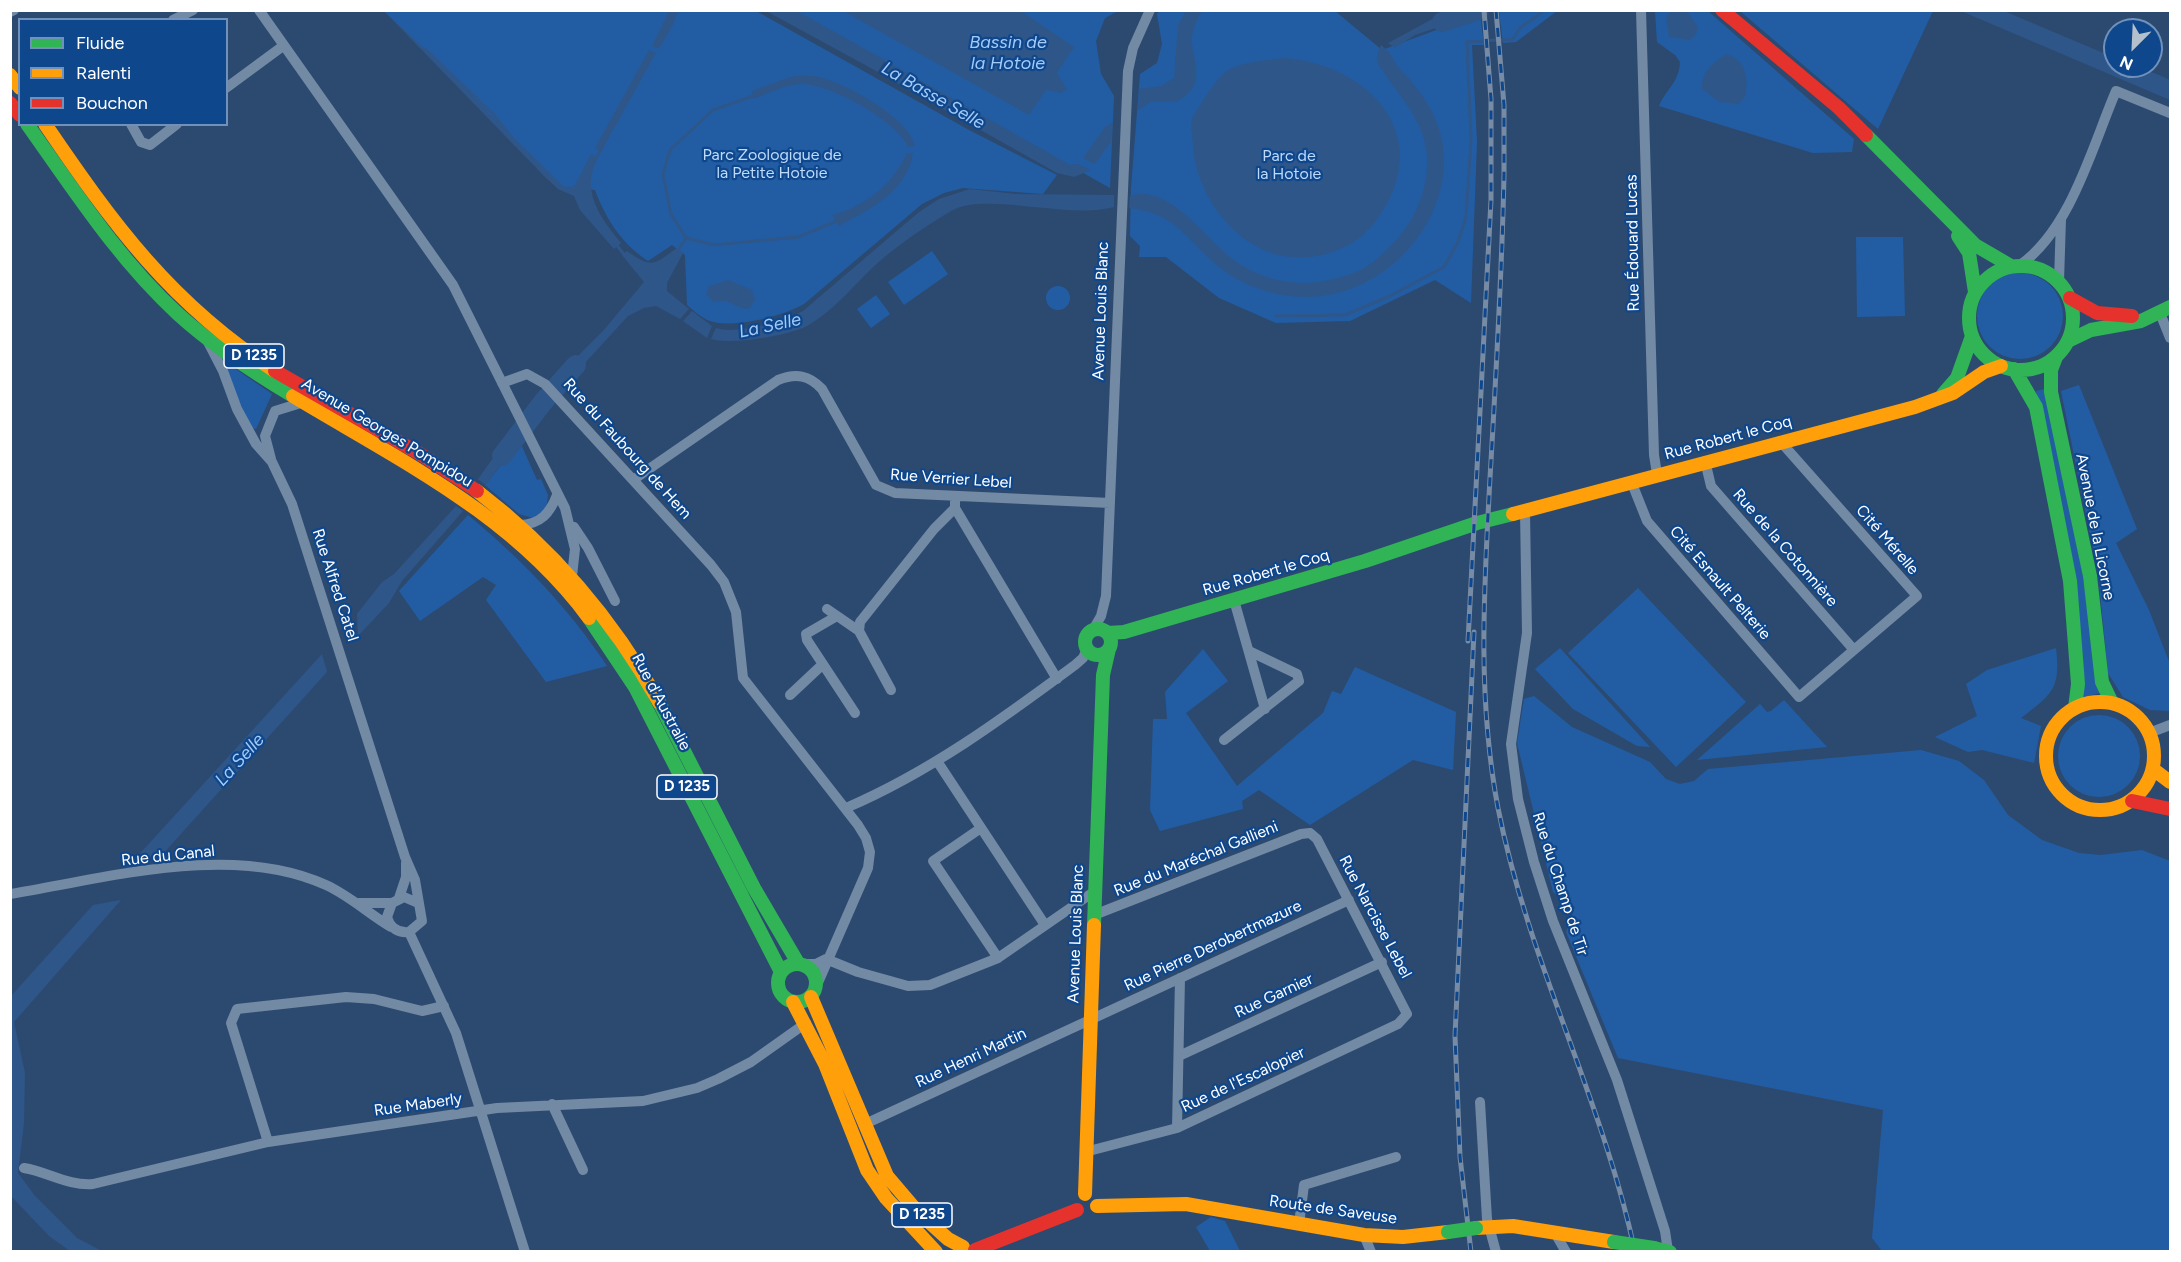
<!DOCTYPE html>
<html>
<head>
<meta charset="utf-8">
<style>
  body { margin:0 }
  #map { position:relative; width:2181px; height:1262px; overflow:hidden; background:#2c4a70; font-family:Figtree,sans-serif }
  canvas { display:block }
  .frame { position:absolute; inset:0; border:12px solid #fff; pointer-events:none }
  .legend { position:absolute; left:18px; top:18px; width:210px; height:108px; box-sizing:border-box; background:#0f478d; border:2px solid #6f91bb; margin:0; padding:8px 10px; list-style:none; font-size:18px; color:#fff }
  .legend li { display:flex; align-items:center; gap:12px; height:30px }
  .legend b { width:30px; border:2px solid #6f91bb }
  .north { position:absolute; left:2103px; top:18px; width:60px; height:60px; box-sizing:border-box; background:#0f478d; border:2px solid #6f91bb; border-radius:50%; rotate:204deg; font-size:16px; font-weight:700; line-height:24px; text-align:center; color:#fff }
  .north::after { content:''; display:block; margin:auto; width:21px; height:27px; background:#b5c0cd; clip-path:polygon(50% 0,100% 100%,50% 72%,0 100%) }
</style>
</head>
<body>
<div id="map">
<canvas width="2181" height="1262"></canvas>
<div class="frame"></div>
<ul class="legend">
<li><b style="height:8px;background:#30b455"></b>Fluide</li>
<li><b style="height:8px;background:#ff9f0a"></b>Ralenti</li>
<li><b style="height:8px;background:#e5322d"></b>Bouchon</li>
</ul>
<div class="north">N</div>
</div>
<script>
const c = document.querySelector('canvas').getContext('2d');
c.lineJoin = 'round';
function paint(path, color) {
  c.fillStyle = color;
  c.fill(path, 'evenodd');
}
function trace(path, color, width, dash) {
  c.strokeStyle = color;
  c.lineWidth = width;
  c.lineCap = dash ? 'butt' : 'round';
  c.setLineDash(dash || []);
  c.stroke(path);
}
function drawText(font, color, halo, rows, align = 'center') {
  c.font = font + ' Figtree,sans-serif';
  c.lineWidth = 4.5;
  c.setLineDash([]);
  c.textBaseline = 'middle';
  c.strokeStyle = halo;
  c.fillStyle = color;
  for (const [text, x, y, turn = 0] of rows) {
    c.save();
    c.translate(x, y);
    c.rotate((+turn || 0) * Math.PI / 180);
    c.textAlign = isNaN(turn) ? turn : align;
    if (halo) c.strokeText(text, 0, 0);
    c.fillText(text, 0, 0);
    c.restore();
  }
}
paint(new Path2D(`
  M384,11H756L969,130L1057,175L1043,194L963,188L944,193L922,204L804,304C783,316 734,329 710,321C702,318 694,311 687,305L685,255L672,245L648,261C621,243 606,219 595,190L561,187Z
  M794,11H1118L1105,18L1096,41L1101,74L1114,96L1110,188Z
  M1159,11H1335L1382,50L1480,14L1484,45H1472L1477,142L1471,303L1435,280L1350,321L1276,323L1219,298L1166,257H1139L1140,246L1130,236L1131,188L1140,74L1157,63L1162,44L1157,14Z
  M1499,11V10L1557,11L1516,42L1503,43Z
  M1655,11H1708L1854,139L1852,152L1813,153L1659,106C1666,89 1679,83 1680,62L1675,55L1657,42Z
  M1740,11H1933L1878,129Z
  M1856,237H1903L1905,316L1857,317Z
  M932,251L948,274L904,305L888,282Z
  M1977 316a43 43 0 1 1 86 0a43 43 0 1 1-86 0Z
  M1046 298a12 12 0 1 1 24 0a12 12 0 1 1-24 0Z
  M876,295L890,314L871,328L857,309Z
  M224,361L272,394L256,429L251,428L223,366Z
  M2079,385L2137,529L2116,543L2149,610L2170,664V711L2150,710L2123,697L2108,673L2098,573L2061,391Z
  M2044,389L2082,571L2100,693L2084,697L2036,391Z
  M520,442L537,480L541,479L548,495L546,510L533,518L519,514L485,485Z
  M468,515C522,560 568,607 607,666L546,682L486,600L496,585L483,577L420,621L399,591Z
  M1638,588L1746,702L1676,767L1568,653Z
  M1560,648L1650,747L1637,746L1573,709L1535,669Z
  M2056,648C2061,689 2052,694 2021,718L2041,726L2034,763L1982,750L1968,752L1935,737L1977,716L1966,684L1987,670Z
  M1203,649L1228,681L1186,713L1237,786L1323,713L1332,691L1341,694L1355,667L1456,712L1453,770L1413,760L1310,825L1259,790L1242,801L1243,809L1160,831L1150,810L1153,719H1167L1165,692Z
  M1534,696L1572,727L1650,762L1666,779L1680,784L1694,781L1708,769L1921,750L1959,761L1984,780L2008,815L2042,840L2079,853L2101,855L2142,850L2170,861V1251H1882L1872,1238L1883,1110L1618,1058L1566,932L1575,907L1553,892L1517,743L1524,699Z
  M1784,700L1827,747L1697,760L1760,704L1767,712L1771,711Z
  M2058 756a41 41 0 1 1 82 0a41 41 0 1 1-82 0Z
  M1211,1217L1225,1221L1240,1251H1210L1196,1227Z`), '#225da4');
paint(new Path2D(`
  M1449,10L1467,11L1468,17L1415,35L1395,48L1388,43Z
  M384,11L442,65L558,184L569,188L575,185L591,154L598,158C580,191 600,217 621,243L614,249L580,210L574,196L558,189L545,177Z
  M669,11H678L673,25L659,49L652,46Z
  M766,11H797L885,60L878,72Z
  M843,11H1021L1074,47L1057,73L1067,89L1061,93L1046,90L1029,115Z
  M1186,11H1202C1197,20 1191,31 1192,43C1195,68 1206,86 1176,102H1151L1138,110L1139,89L1161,86L1174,78L1178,25Z
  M1670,11H1687L1698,27L1696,35L1690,40L1669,37L1666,18Z
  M1961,11H2004L2115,58V66C2136,66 2151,71 2170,80V100Z
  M1381,45C1394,55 1391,58 1400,69C1425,95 1444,123 1444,161C1444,233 1377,298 1306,297C1273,297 1239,285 1214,263C1182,235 1176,214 1129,208L1130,196C1172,182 1209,246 1241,265C1267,281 1299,287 1329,280C1347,276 1364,271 1378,258C1403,237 1421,210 1426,178C1434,128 1402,101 1378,64L1377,55Z
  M649,50L656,53L601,152L595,148Z
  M1726,54C1746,60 1748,76 1746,95L1739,104L1719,102L1702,89C1701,72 1713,63 1726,54Z
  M1284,58C1368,64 1435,134 1380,215C1363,241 1339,254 1309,257C1246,264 1197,202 1193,146C1193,138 1190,127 1192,119C1196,110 1215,81 1223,74C1236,62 1267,60 1284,58Z
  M888,62L1070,165L1078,164L1091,170L1074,177L1057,173L881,74Z
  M790,77C799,76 809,75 818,77C845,82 910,119 915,146L908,147C897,121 830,84 802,84C785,84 768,94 753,99L752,91Z
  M1113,122L1111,142L1097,161L1094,164L1083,158L1105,127Z
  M907,153H913C908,191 869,210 839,226L832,215C866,206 892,185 907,153Z
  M970,189L1016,194L1114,195V207C1070,220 985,191 951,211C924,227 893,248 870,270C851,289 830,314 805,327C786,336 731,345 711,339L716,328C736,335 784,321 803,311L919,212L939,199Z
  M677,248L683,253L667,283V291L689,309L680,319L656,306L644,308L628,316L563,387L555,379L603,331L644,282L622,255L627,251C652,269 653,265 677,248Z
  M728,280L752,290L755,299L750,308L744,309L726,301L713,302L706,294L709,286Z
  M692,311L712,326L707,338L683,321Z
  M541,394L550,404L533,425L527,412Z
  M514,429L520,442L485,485L478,479Z
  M456,506L463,511L402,581L389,603L358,636L357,614L382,582L394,574Z
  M322,654L327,672L161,856L134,860Z
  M121,900L14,1022L25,1073L24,1123L18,1173L35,1196L77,1238L102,1251H70L49,1236L11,1196V996L93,905Z`), '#2e5689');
trace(new Path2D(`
  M425,49L493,114L513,139L560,185
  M595,160L602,148
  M686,238L714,245L798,237L837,221
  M615,243L626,257
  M677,252L686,238L671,214L663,174L670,150L713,110L756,95
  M1276,316L1345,315L1390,296L1444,267L1458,242L1466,217L1471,140L1467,42L1513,39L1520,28L1545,10`), '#2e5689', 3);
trace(new Path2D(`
  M1442,22L1479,10
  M502,456L543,402L576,365`), '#2e5689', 20);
trace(new Path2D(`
  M259,10L453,285L565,508L575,549L572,576
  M1641,10L1654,455L1657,474
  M10,12L14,10
  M173,20L193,10
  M226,88L283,46
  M131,124L141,142L150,145L177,124
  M2020,265C2071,229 2092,147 2116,91L2170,113
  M2059,281L2061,219
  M2160,313L2170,338
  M208,342L223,371L237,409L256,444L272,462L292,504L405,857L415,880L422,921L409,932C398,933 390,928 387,917L392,903L404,897L418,903
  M502,383L527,374L545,384L711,565L724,582L736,612L743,678L858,825L866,838L870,852L868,868L817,985
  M271,459L265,436L275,411L304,402
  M1705,461L1711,486L1854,650
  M633,480L778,380C796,373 809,375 822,389L876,485L895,493L1110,503
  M1631,481L1647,521L1799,697L1917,596L1780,441
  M955,508L1057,679
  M1525,512L1527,633L1511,744L1518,799L1534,862L1553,921L1617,1080L1665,1231L1668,1251
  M520,525C541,524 550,513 557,495
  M574,527L588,548L615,601
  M1234,600L1265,709
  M827,609L859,631
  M837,616L806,634L807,640L855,713
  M1093,630L1101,616L1106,596L1128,71L1133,48L1150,10
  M891,690L859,631L860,622L934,529L955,508V496
  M790,695L822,665
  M2149,733L2170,725
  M1224,740L1299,681L1297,674L1249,651
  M937,761L1045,925
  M846,808C930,772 1002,719 1075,665L1083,658L1087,649
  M981,828L933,861L998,958
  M10,894C108,878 232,842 326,885C350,896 369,914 391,927
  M399,898L406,877V863
  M359,903H392
  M409,932L456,1033L525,1252
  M826,959L858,972L908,986L930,985L998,958L1095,891
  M804,964H816L826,959
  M1179,1056L1382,962
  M1480,1102L1487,1219L1496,1252
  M552,1104L583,1170
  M865,1124L1349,900
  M1177,1128L1180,978
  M268,1142L231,1023L237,1009L346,997L374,999L422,1011L444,1006
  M1085,1152L1177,1128L1398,1024L1407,1014L1317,839L1310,833L1301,834L1094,915
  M24,1168C48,1172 68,1186 93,1184L268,1142L497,1108L643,1101L697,1088L718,1079L751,1062L806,1023
  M1299,1224L1304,1185L1396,1157
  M1555,1233L1566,1252
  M1364,1235L1371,1252`), '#738aa5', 10);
trace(new Path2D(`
  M27,124C74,190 118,259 178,314C213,346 253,372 293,396
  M1866,135L1975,245L2011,266
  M1958,236L1969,253L1975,292
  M1969 318a52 52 0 1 1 104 0a52 52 0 1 1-104 0Z
  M2068,341L2091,330L2141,321L2170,307
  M2056,357L2051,370V392L2090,576L2102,682L2112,703
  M2014,369L2036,407L2070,581L2078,684L2075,708
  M1943,394L1957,378L1972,336
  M589,618L635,687L781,972
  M1085 642a13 13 0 1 1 26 0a13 13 0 1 1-26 0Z
  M1108,633L1124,632L1365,561L1477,523L1513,514
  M659,702L754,888L798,963
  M1094,925L1103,675L1109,649
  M778 983a19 19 0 1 1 38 0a19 19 0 1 1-38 0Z
  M1654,1248L1670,1252`), '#30b455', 14);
trace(new Path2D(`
  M10,75L20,88
  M45,124C113,224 171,304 275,371
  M293,396C401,461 513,515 589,618
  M477,491C553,549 612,618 659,702
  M1513,514L1915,407L1953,393L1984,372L2001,366
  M2046 756a54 54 0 1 1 108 0a54 54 0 1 1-108 0Z
  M2153,769L2170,782
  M811,997L887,1176L916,1210L948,1239L963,1247
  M793,1002L825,1064L867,1170L886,1198L936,1252
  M1085,1194L1094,925
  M1097,1206L1186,1204L1364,1235L1403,1237L1448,1232
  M1476,1228L1513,1226L1614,1242`), '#ff9f0a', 14);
trace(new Path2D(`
  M1722,10L1839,108L1866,135
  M10,103L20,115
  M2070,298L2097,313L2132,316
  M275,371L420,454L477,491
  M2132,801L2170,809
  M975,1250L1077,1210`), '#e5322d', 14);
const rail = new Path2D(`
  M1496,10L1504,105V174C1502,275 1496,376 1490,478C1484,589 1477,698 1498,808C1528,961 1603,1100 1635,1252
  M1468,641L1491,200V99L1484,10
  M1471,1252L1460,1157L1455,1036L1474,632`);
trace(rail, '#778ba4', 5);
trace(rail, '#0f478d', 3, [9]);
trace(new Path2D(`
  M1448,1232L1476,1228
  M1614,1242L1654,1248`), '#30b455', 14);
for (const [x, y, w] of [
  [254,356,60],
  [687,787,60],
  [922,1215,60]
]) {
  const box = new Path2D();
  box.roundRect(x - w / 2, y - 12, w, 24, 4.5);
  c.fillStyle = '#0f478d';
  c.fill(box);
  trace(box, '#fff', 1.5);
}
drawText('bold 15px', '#fff', null, [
  ["D 1235",254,356],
  ["D 1235",687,787],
  ["D 1235",922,1215]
]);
drawText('16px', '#bedbfd', '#0f478d', [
  ["Parc Zoologique de",772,155],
  ["la Petite Hotoie",772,173],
  ["Parc de",1289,156],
  ["la Hotoie",1289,174]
]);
drawText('16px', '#fff', '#0f478d', [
  ["Rue Édouard Lucas",1633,243,-91],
  ["Avenue Louis Blanc",1101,311,-88],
  ["Avenue Georges Pompidou",387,433,31],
  ["Rue Robert le Coq",1728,438,-15],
  ["Rue du Faubourg de Hem",627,449,48],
  ["Rue Verrier Lebel",951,479,4],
  ["Avenue de la Licorne",2095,527,79],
  ["Cité Mérelle",1887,540,49],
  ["Rue de la Cotonnière",1785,548,49],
  ["Rue Robert le Coq",1266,573,-16],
  ["Cité Esnault Pelterie",1720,583,49],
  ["Rue Alfred Catel",335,585,72],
  ["Rue d'Australie",661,702,62],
  ["Rue du Canal",168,856,-6],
  ["Rue du Maréchal Gallieni",1196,859,-22],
  ["Rue du Champ de Tir",1560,884,72],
  ["Rue Narcisse Lebel",1375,917,62],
  ["Avenue Louis Blanc",1076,934,-88],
  ["Rue Pierre Derobertmazure",1213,946,-25],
  ["Rue Garnier",1274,996,-25],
  ["Rue Henri Martin",971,1058,-25],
  ["Rue de l'Escalopier",1243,1080,-25],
  ["Rue Maberly",418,1105,-8],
  ["Route de Saveuse",1333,1210,8]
]);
drawText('italic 18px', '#a2cbfa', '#0f478d', [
  ["Bassin de",1008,43],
  ["la Hotoie",1008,64],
  ["La Basse Selle",933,96,30],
  ["La Selle",770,326,-12],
  ["La Selle",240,760,-48]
]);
</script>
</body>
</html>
